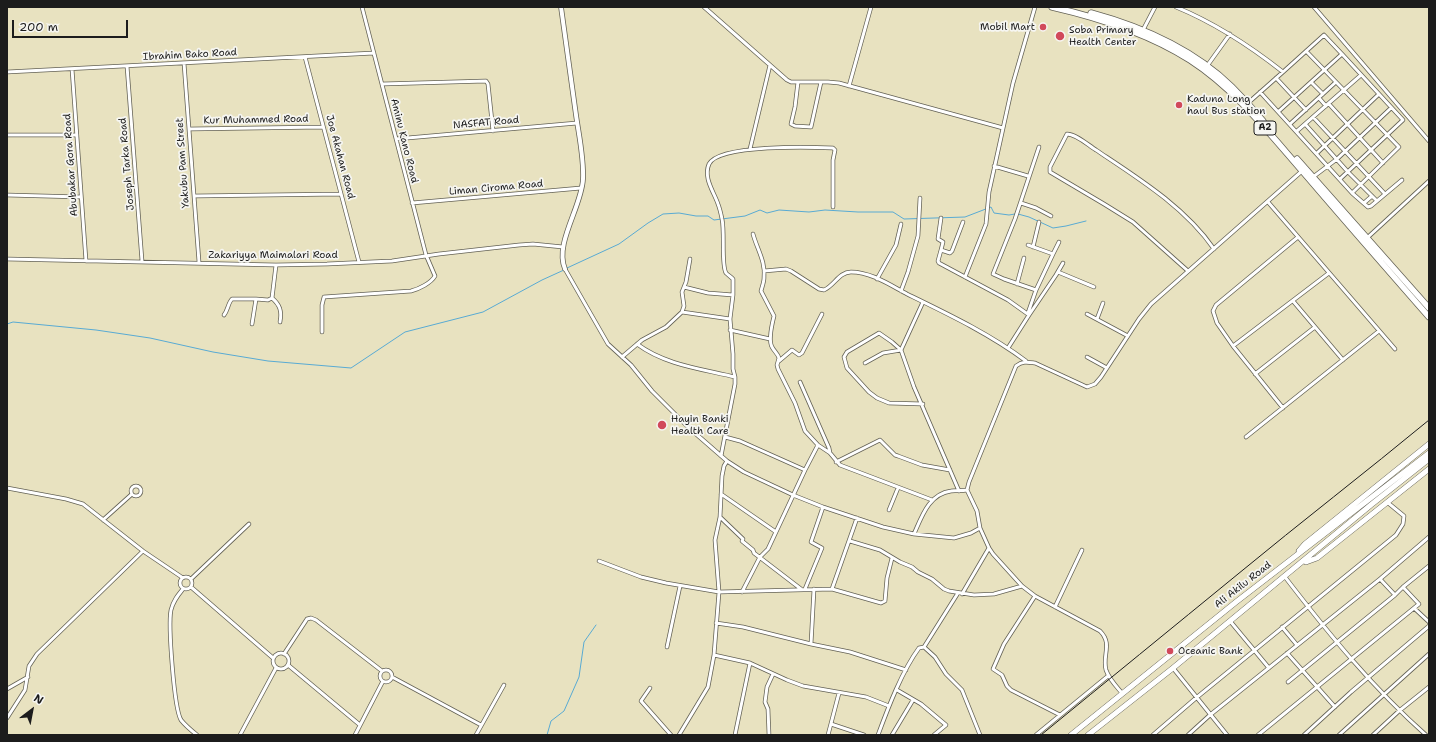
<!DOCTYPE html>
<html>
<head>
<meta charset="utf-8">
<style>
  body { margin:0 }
  #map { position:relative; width:1436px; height:742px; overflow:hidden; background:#e8e2c0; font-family:"Shantell Sans",sans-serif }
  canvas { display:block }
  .frame { position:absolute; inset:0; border:8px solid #1c1c1c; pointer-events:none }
  .north { position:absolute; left:12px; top:690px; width:40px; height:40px; -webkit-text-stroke:3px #f6f6f2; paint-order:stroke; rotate:32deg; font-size:11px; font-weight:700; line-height:16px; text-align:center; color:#1c1c1c }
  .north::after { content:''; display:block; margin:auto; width:14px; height:18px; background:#1c1c1c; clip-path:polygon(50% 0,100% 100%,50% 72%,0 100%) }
  .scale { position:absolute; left:12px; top:20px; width:116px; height:18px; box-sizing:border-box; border:2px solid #1c1c1c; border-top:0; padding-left:5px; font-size:12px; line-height:14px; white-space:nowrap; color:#1c1c1c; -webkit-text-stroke:3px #f6f6f2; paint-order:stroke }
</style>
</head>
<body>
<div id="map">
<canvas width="1436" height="742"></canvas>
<div class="frame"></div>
<div class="north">N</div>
<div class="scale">200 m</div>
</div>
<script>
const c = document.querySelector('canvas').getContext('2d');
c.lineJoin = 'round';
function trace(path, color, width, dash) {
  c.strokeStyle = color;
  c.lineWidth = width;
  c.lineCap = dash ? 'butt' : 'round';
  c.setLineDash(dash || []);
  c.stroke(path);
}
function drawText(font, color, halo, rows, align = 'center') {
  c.font = font + ' "Shantell Sans",sans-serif';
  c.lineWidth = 3.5;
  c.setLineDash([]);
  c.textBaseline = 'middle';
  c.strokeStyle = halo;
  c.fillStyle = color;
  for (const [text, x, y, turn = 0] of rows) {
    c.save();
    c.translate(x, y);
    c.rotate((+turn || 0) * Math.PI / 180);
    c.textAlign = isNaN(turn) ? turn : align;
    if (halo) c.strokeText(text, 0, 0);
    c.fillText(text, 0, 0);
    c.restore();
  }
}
trace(new Path2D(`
  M1018,214L1029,217L1053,228L1066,226L1086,221
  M567,268L619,244L648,223L663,214L679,213L696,216H708L714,220L745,216L760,210L767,213L779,210L809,212L825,210L858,212H893L904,219L965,217L991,207L994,213L1009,215L1015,214
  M7,324L13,322L96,330L150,338L213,352L268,361L351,368L405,332L483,312L542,280L564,270
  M547,735L551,721L564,711L579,677L584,642L596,625`), '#58aad3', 1);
const minor = new Path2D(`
  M704,7L787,80L791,82H828L839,83L1003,128
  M1176,7C1215,23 1250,46 1283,72L1248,103
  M1314,7L1429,141
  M1143,30L1155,7
  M1306,51L1399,147L1352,193
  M305,57L359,262
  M184,63L199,262
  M127,66L142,261
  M1207,66L1230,34
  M72,69L86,261
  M7,72L374,53
  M1283,72L1324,35L1342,54
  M1276,78L1306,110
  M798,82L795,107L791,124L795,126L811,127L821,82
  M1311,82L1323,94
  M382,84L486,81L488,84L493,131
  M849,86L871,7
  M1260,92L1352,193L1368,207L1371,206L1402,180
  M1319,98L1326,106
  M1329,104L1383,163
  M1279,111L1342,54L1403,120L1340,179
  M1313,117L1385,194
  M1290,124L1336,82
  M1305,124L1361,75
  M189,129L323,127
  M1297,131L1305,124L1348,172L1377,201
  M7,135H77
  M396,139L577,123
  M750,149L770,65
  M1317,153L1378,95
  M994,166L1028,176
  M1313,177L1337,159L1391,108
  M7,195L81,197
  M194,196L341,194
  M1268,202L1395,349
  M412,203L581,188
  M1021,203L1036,208L1051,216
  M1364,203L1372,196
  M941,218L938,239L943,242L941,250
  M963,222L952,251L950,253L941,250L938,261L939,263L1008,300L1029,315
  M753,234C757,249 766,262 764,278C764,282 762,287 761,291L774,316C772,324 768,340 772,347C774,351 778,354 779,358L777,365L778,369L795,403L805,431L818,445L830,453
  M1367,238L1429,181
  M1028,245L1053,254L1036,290L1028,313
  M1033,247L1039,222
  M1053,254L1059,242
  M7,259L276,265L327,264L392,261L439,254L519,245L533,244L563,247
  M565,269L608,344L631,365L652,391L688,427L727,461L744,472L793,495L823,507L883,527L914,534L954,538L971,533L980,528
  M764,271L786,269L791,271L819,289L824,290C834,286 839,272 851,272C871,272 890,285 907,294C948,314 990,334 1026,361
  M1188,271L1133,222L1104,204L1050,172V167L1067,134C1076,134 1088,145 1096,150C1138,178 1185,207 1214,249
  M1058,272L1094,287
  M965,277L986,224L989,192L1013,83L1035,7
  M877,279L896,245L901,224
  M1017,284L1024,258
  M684,287L708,293L733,295
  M1036,290L1004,279L993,274L1015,219L1039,147
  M901,291L908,272L918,236L920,198
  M272,298C280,305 282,311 280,322
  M256,299L268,300L272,298L276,265
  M1293,301L1343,360
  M682,312L730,319
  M1087,314L1128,336
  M224,315C228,310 228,303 232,299H256L252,324
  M1097,319L1103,303
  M730,330L770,339
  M322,332V305L324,297L411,291C419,289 431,283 435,276L426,255L362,7
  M637,344C665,365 702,369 735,377
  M1233,346L1329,273
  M1008,348L1029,315L1056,275L1063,263
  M622,357L642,340L666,327L682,312L684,306L682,292L686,282L690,259
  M1087,357L1107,368
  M779,361L792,350L799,355L802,353L822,314
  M865,363L883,353L901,350L923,302
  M1255,374L1315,327
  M800,382L829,448L830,453L840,465L932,500
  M923,404L889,403L877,398L869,392L847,368L844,357L847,352L879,333L892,342L901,350L914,387L959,491
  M1283,408L1233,346L1217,323L1213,311L1216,305L1298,237
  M725,437L740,441L805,470
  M1246,437L1379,331
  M721,456L735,384V377L733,369V354L730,319L733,295V279C731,277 728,275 726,273C721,265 725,232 722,219C721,214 720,209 718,204C714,192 703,178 709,164C719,144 813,147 833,148L835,150L833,160V207
  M836,462L880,440L895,455L898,456L922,465L950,470
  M131 491a5 5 0 1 1 10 0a5 5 0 1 1-10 0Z
  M7,488L66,499L83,504L143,551L183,578
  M721,494L776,532
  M889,510L898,488
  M720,517L743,539L742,541L753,550L754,553L801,589
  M103,520L132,494
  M914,534C922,516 929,494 951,491C956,490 961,491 967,490
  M850,541L880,550L900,562L912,567L918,572L932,579L944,589L949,591L974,595L994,594L1022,586
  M599,561L641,577L666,583L719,592L832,589L881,603L885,601L887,578L892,558
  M180 583a6 6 0 1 1 12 0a6 6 0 1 1-12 0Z
  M1285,577C1328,633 1373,688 1426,735
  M191,579L249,524
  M191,587L273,658
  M1403,587L1429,566
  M183,589C178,595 173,601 171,610C168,625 174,708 181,720C185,725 192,731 197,735
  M805,589L822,548L811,542L823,507
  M832,589L857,518
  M742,592L760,557L768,549L805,470L818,445
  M962,594L989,548
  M1035,596L1004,644L993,669L1002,675L1007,686L1011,690L1060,715
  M1055,607L1082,550
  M1414,608L1429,622
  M1230,621L1269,668
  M716,623L743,627L811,644L850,652L906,670
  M1282,627L1297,645
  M811,644L814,589
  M667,647L680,586
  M924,647L935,657L946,674L962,690L980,735
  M273 661a8 8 0 1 1 16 0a8 8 0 1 1-16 0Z
  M1287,653L1335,707
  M284,654L307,619L311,618L316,620L382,671
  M714,655L750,663L787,680L803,686L866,697L889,706
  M288,665L360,725
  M1173,668L1227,735
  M380 676a6 6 0 1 1 12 0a6 6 0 1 1-12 0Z
  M392,677L481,725
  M1288,682L1395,595
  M650,688L641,701L671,735
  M7,689L28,677
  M897,690L921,704L946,725L934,735
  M1122,693C1116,686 1109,679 1106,670C1102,655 1113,644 1100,631L1035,596L1022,586L993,554L989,548L980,528L977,511L967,490L969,482L1016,366C1023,361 1027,362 1035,363L1087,387L1095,384L1101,377L1139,319L1151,304L1302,171
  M7,718L25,690L29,666L37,654L143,551
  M831,724L864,735
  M240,735L276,668
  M355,735L383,681
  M476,735L504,685
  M679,735L708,687L714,655L719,592L715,540L720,517L722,476L724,466L727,461
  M735,735L750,663
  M769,735L768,709L765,702L767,687L773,674
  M828,735L839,693
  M878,735C888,708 902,671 919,648L924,647L958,593
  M892,735L913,700
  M1036,735L1108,676
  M1153,735L1196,698L1396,535L1403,524L1404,516L1387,502
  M1188,735L1210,715L1380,579L1429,537
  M1258,735L1419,604L1403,587L1395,595L1380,579
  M1304,735L1351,692L1429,626
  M1339,735L1429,654
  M1373,735L1399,711L1429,687`);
const tertiary = new Path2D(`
  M561,7C566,43 571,79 576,115C579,136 584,158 583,179C582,206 554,244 565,269`);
const primary = new Path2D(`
  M1299,551L1305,544L1429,444
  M1306,562L1317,558L1429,469
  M1071,735L1236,602L1429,453
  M1088,735L1173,668L1372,504L1429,459`);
const trunk = new Path2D(`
  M1052,7C1100,18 1148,33 1190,60C1235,89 1269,133 1304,173C1345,221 1387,269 1429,317
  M1091,13C1143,27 1193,49 1232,87C1243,98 1253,109 1263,121
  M1297,159L1429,308`);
trace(minor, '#636155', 4.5);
trace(tertiary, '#636155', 5.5);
trace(primary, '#636155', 6);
trace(trunk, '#636155', 7);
trace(minor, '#fff', 3);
trace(tertiary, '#fff', 4);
trace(primary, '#fff', 5);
trace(trunk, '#fff', 5.5);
trace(new Path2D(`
  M1041,735C1107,681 1172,628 1238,574C1301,522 1366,472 1429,420`), '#1c1c1c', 1);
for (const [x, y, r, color] of [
  [1043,27,4,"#d1495b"],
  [1060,36,5,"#d1495b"],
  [1179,105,4,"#d1495b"],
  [662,425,5,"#d1495b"],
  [1170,651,4,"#d1495b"]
]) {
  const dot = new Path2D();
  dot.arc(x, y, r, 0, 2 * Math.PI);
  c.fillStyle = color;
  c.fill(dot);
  trace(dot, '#f6f6f2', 1.5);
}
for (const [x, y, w] of [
  [1265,128,22]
]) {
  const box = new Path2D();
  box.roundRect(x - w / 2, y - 7, w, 14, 3);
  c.fillStyle = '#f6f6f2';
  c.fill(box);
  trace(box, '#1c1c1c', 1);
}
drawText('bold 9px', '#1c1c1c', null, [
  ["A2",1265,128]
]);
drawText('10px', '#1c1c1c', '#f6f6f2', [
  ["Mobil Mart",1035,27,"right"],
  ["Soba Primary",1069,30],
  ["Health Center",1069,42],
  ["Kaduna Long",1187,99],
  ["haul Bus station",1187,111],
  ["Hayin Banki",671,419],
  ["Health Care",671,431],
  ["Oceanic Bank",1178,651]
], 'left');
drawText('10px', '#1c1c1c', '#f6f6f2', [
  ["Ibrahim Bako Road",190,55,-3],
  ["Kur Muhammed Road",256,120,-1],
  ["NASFAT Road",486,123,-5],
  ["Aminu Kano Road",404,141,76],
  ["Joe Akahan Road",340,157,75],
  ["Yakubu Pam Street",183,163,-94],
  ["Joseph Tarka Road",127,164,-95],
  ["Abubakar Gora Road",71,165,-94],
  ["Liman Ciroma Road",496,188,-5],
  ["Zakariyya Maimalari Road",273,255],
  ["Ali Akilu Road",1243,585,-38]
]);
</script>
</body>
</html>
